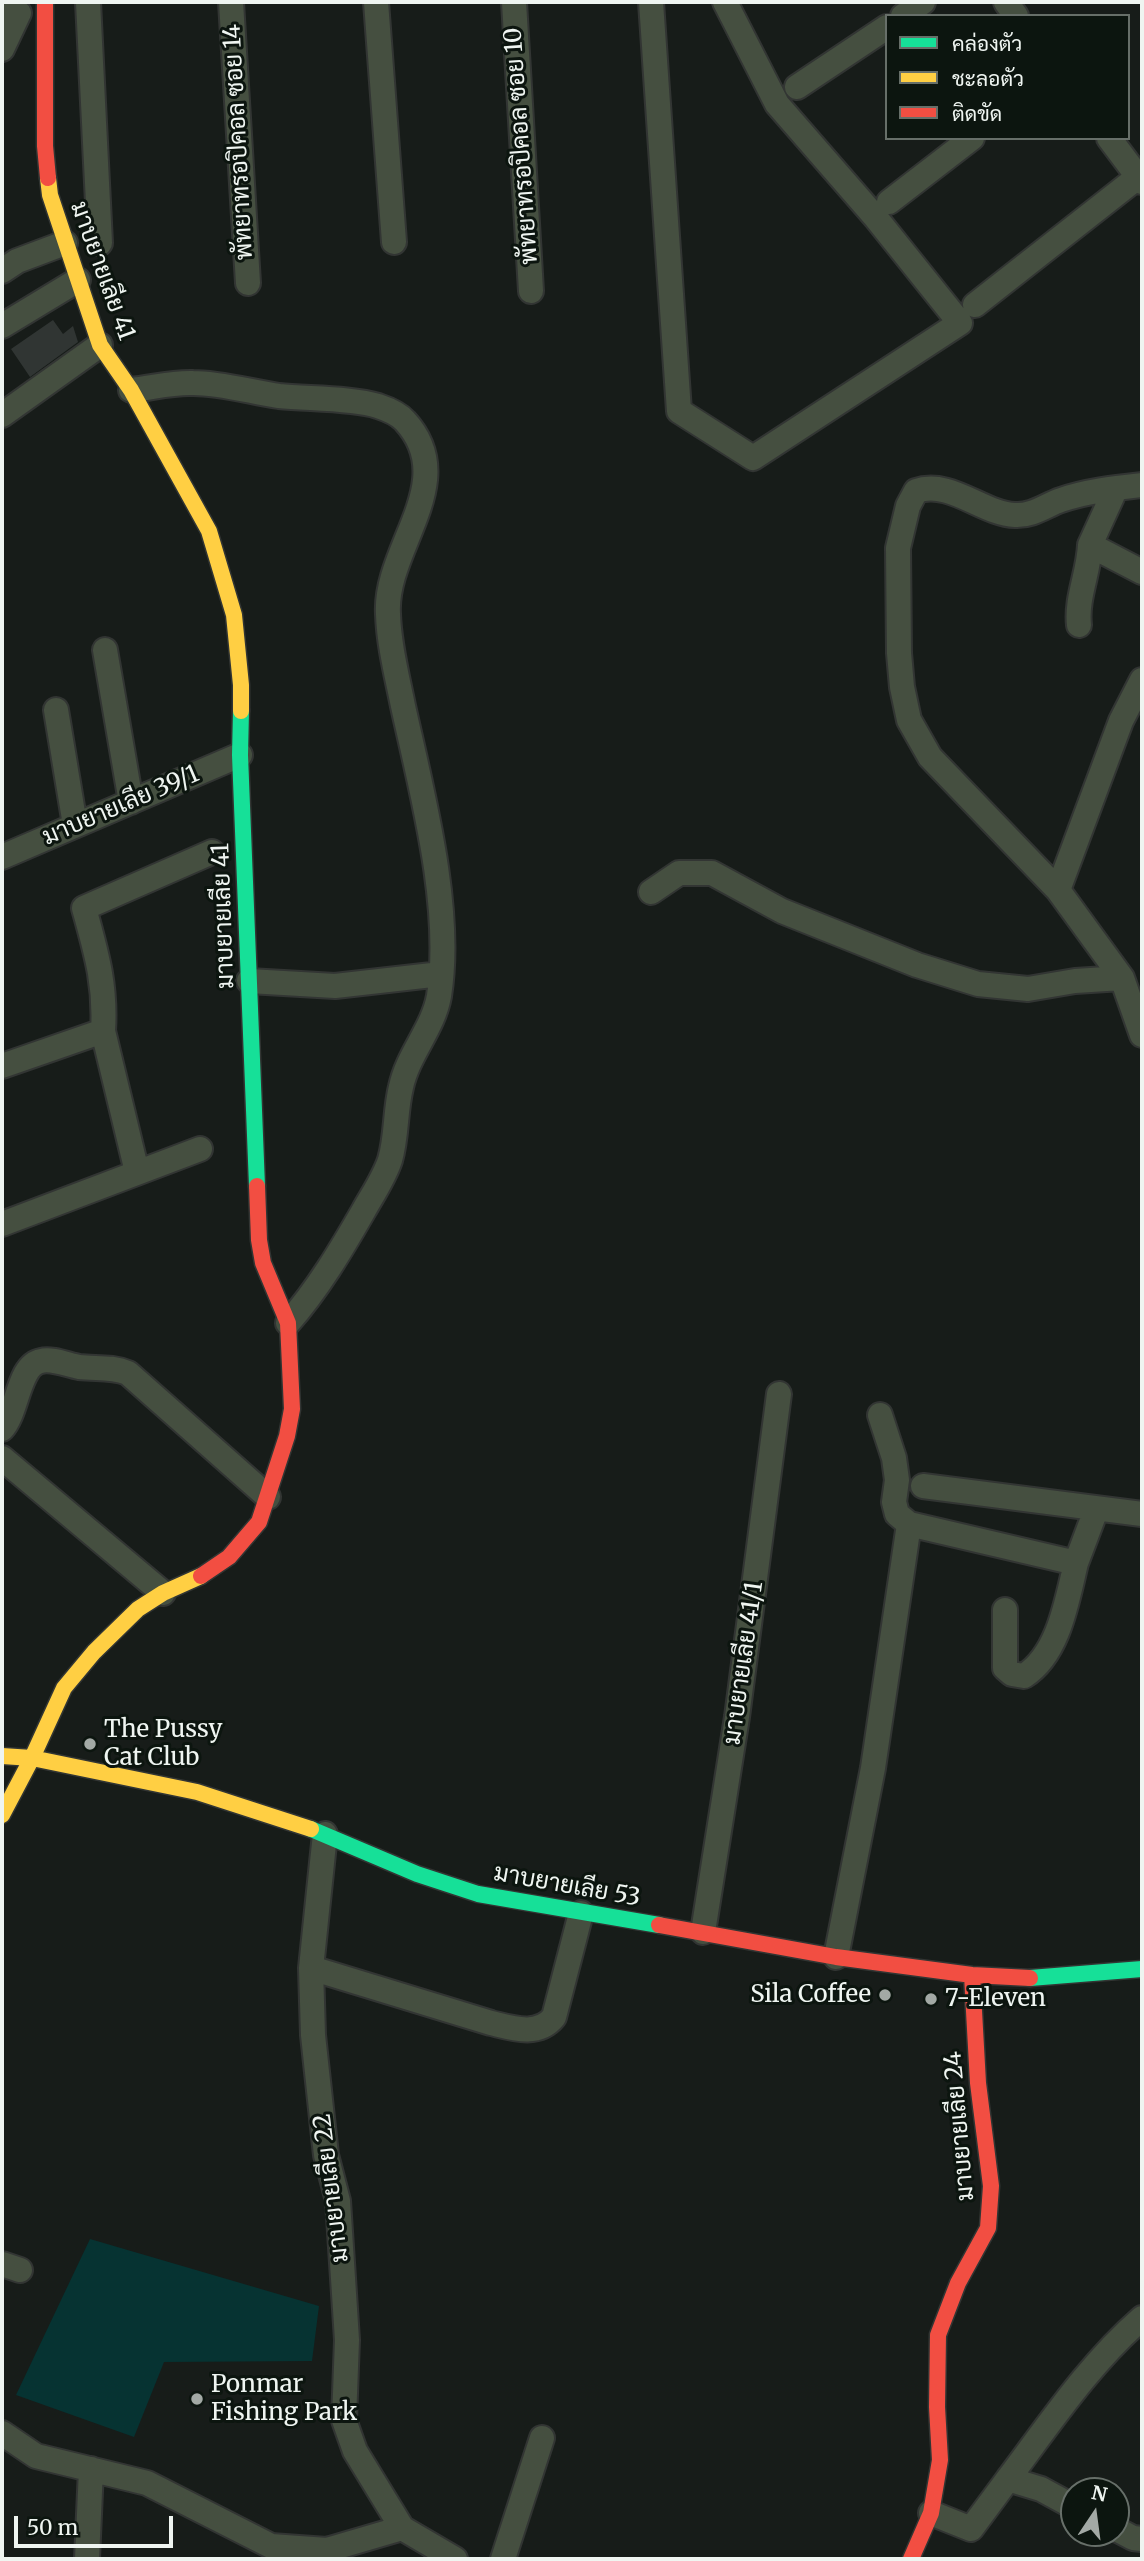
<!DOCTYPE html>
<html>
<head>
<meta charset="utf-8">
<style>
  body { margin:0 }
  #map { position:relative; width:1144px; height:2561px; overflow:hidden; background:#171c19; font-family:Merriweather,Sarabun,serif }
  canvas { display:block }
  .frame { position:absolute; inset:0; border:4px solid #eff5f1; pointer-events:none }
  .legend { position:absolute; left:885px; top:14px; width:245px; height:126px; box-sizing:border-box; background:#0c150f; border:2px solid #676f69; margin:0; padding:9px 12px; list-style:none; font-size:21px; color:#eff5f1 }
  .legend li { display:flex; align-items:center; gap:14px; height:35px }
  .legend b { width:35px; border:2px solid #676f69 }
  .north { position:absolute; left:1060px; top:2477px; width:70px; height:70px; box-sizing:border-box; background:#0c150f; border:2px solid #676f69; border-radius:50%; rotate:13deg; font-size:19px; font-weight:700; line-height:28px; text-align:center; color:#eff5f1 }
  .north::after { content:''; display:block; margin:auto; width:24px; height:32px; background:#a3a9a5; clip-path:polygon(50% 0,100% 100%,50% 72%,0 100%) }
  .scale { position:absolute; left:14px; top:2516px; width:159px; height:32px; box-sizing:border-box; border:4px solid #eff5f1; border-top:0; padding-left:9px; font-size:21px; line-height:24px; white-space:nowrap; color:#eff5f1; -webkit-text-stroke:5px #0c150f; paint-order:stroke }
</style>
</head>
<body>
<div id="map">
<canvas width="1144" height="2561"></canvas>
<div class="frame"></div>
<ul class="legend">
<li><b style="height:9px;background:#16e098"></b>คล่องตัว</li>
<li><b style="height:9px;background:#ffcf43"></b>ชะลอตัว</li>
<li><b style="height:9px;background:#f24e42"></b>ติดขัด</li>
</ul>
<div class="north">N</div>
<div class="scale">50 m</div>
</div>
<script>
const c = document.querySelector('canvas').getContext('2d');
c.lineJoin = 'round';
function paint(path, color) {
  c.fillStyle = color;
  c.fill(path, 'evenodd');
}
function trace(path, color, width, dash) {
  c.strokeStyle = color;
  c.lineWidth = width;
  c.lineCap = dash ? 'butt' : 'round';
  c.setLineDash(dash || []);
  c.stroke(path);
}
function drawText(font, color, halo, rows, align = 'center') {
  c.font = font + ' Merriweather,Sarabun,serif';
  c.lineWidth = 6;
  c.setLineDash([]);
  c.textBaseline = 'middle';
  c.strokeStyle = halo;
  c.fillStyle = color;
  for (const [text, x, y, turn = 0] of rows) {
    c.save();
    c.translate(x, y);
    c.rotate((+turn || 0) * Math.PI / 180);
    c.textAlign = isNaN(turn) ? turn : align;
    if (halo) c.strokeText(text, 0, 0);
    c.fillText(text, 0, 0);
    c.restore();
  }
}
paint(new Path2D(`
  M90,2239L319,2306L312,2361L164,2362L134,2437L16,2395Z`), '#063332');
paint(new Path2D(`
  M53,320L63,334L73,326L78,342L30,377L11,349Z`), '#303533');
const street = new Path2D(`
  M2,2L19,13L2,49
  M88,2L100,243
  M231,2L248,283
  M376,2L394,242
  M514,2L531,291
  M651,2L679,411L753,458L960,323L876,218L777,104L725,2
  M1006,2L1016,16
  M903,16L923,2
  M797,87L887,27
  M1109,138L1142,182
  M889,202L972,138
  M2,271L17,261L65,243
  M975,305L1138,177
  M2,326L78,280
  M131,390C151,388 173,382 193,383C221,383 251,392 279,396C308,399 352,398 378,406C387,409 399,414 405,421C461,482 384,548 388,614C389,645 397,676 403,706C422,793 453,908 439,996C433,1029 408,1054 401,1087C395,1111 397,1136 390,1160C384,1178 373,1194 364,1210C341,1250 318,1289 288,1323
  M2,415L100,345
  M1142,485C1115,488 1087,491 1061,500C1046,505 1033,516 1015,515C983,514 950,479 916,491L908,506L898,548L899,653L902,687L909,720L930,757L1058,890L1122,978L1142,1035
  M1116,488L1090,545L1142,572
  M1079,625C1076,598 1089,572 1090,545
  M105,650L131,802
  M56,710L75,825
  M2,857L240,755
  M1058,890L1121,721L1142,680
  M651,892L679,873H712L782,911L917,965L978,984L1028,989L1075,981L1122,978
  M249,981L335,986L441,974
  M2,1066L103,1031
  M137,1172L103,1031C106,984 96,952 84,908L212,852
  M2,1224L200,1149
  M880,1415L894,1458L897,1480L894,1502L897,1514L909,1524L1076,1563L1096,1510
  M2,1429C18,1412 18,1365 41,1361C52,1358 68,1365 79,1367C96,1369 112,1366 128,1373L268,1497
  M2,1458L163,1593
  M923,1486L1142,1514
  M1005,1610V1668L1012,1674L1024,1676C1059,1654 1067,1600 1076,1563
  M325,1834L311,1968L313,2035L326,2155L338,2201L347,2340L344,2420L355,2451L402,2528L455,2559
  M703,1932L737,1717L779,1394
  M836,1957L873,1768L909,1524
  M311,1968L491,2023C512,2028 538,2037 554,2017L581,1913
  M2,2264L20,2270
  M2,2433L36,2456L147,2483L271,2546L327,2550L402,2528
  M1008,2479C1050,2423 1090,2363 1142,2318
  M931,2513L971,2529L1008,2479L1041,2489L1074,2507
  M1116,2529L1133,2538L1142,2539
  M87,2559L91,2469
  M503,2559L542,2438`);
const fast = new Path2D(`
  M241,711L240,755L257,1186
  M311,1829L417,1874L478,1894L659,1925
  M1030,1978L1142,1969`);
const slow = new Path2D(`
  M48,178L50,195L100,345L131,390L209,531L234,615L241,685V711
  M2,1756L32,1758L197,1792L311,1829
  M2,1815L32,1758L64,1688L94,1652L138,1609L163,1593L201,1576`);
const jam = new Path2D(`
  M45,2V146L48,178
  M201,1576L229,1557L259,1522L287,1436L292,1409L288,1323L263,1263L259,1240L257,1186
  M659,1925L836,1957L972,1975L1030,1978
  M911,2559L931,2513L940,2460L937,2407L938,2335L958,2283L988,2228L991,2186L978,2083L972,1975`);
trace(street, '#323533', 28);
trace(fast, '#323533', 19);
trace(slow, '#323533', 19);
trace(jam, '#323533', 19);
trace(street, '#454f40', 24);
trace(fast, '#16e098', 16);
trace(slow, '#ffcf43', 16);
trace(jam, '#f24e42', 16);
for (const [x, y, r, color] of [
  [90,1744,7,"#a3a9a5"],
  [885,1995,7,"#a3a9a5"],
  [931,1999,7,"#a3a9a5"],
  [197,2399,7,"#a3a9a5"]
]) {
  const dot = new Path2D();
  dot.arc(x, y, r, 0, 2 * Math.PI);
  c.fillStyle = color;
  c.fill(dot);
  trace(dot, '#0c150f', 2.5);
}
drawText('24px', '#eff5f1', '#0c150f', [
  ["พัทยาทรอปิคอล ซอย 14",239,142,-93],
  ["พัทยาทรอปิคอล ซอย 10",522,146,-94],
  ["มาบยายเลีย 41",102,271,70],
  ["มาบยายเลีย 39/1",121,806,-23],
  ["มาบยายเลีย 41",224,916,-92],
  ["มาบยายเลีย 41/1",744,1663,-82],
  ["มาบยายเลีย 53",567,1886,10],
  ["มาบยายเลีย 24",960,2126,-95],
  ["มาบยายเลีย 22",332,2188,-97]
]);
drawText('24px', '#eff5f1', '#0c150f', [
  ["The Pussy",104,1730],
  ["Cat Club",104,1758],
  ["Sila Coffee",871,1995,"right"],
  ["7-Eleven",945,1999],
  ["Ponmar",211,2385],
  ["Fishing Park",211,2413]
], 'left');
</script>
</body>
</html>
